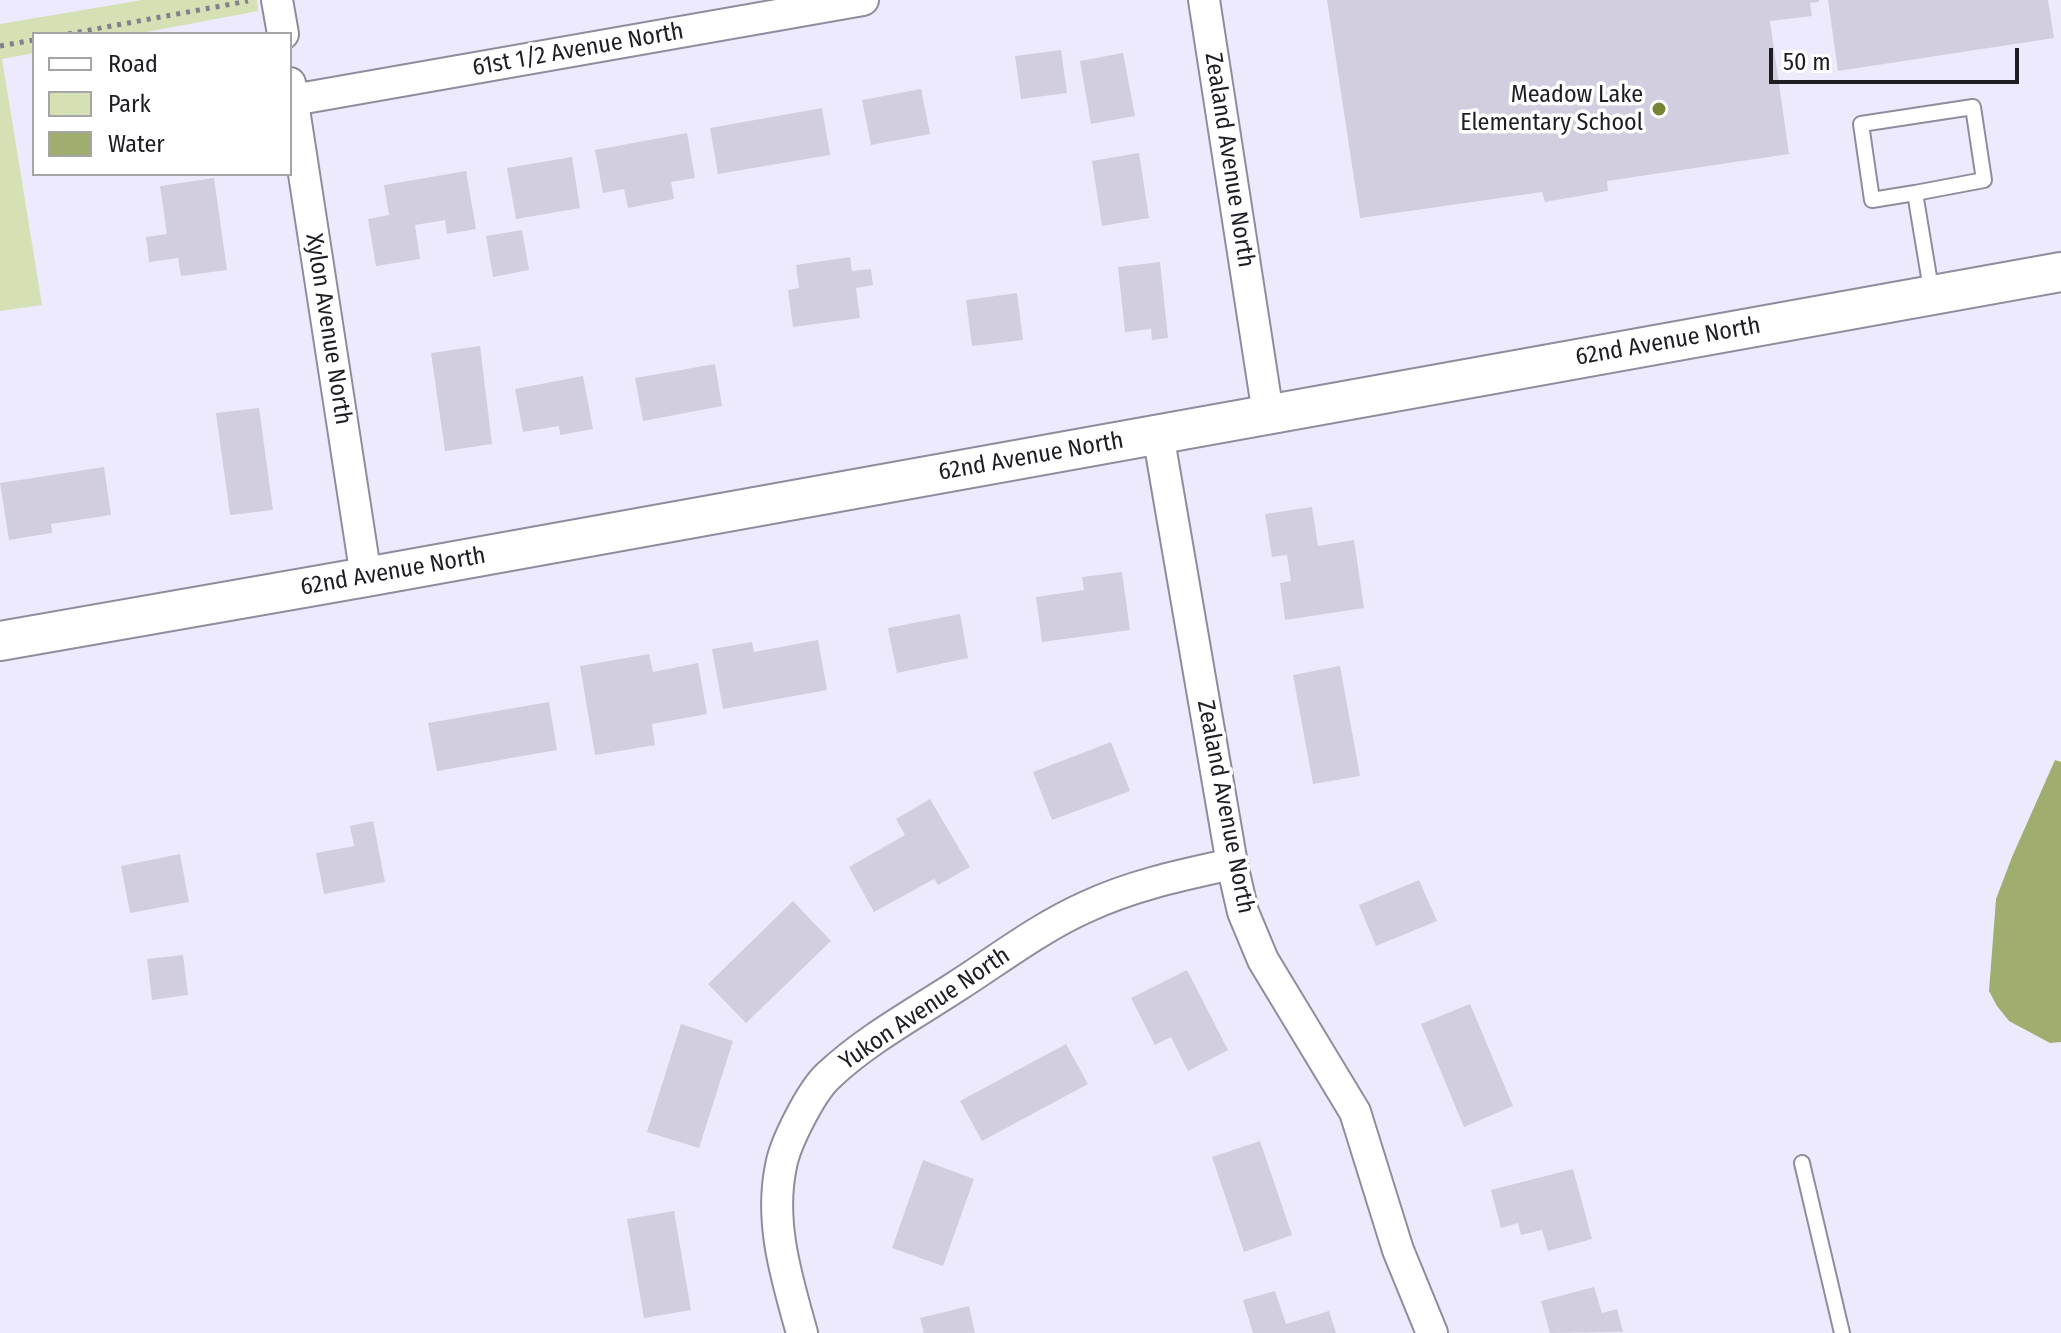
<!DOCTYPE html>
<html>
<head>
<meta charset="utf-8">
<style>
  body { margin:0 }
  #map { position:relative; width:2061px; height:1333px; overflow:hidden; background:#eeeafd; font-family:"Fira Sans Condensed",sans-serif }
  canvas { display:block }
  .legend { position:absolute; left:32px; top:32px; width:260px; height:144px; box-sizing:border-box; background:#fff; border:2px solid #a5a5a7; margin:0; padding:10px 14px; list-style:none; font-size:24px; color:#1e1d24 }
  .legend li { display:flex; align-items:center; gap:16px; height:40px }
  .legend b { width:40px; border:2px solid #a5a5a7 }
  .scale { position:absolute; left:1769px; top:48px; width:250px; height:36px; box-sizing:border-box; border:4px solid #1e1d24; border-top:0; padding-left:10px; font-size:24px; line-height:28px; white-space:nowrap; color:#1e1d24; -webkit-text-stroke:6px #fff; paint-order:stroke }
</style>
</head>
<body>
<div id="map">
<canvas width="2061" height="1333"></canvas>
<ul class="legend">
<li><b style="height:10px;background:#fff"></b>Road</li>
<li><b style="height:22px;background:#d5e0b4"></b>Park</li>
<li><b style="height:22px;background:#9fae6f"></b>Water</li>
</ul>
<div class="scale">50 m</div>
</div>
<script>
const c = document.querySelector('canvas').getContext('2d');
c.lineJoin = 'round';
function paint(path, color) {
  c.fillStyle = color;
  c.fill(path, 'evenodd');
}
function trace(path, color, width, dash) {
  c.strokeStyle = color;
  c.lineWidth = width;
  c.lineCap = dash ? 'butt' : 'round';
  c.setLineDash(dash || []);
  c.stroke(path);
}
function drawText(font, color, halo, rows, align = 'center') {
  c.font = font + ' "Fira Sans Condensed",sans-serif';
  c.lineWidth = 7;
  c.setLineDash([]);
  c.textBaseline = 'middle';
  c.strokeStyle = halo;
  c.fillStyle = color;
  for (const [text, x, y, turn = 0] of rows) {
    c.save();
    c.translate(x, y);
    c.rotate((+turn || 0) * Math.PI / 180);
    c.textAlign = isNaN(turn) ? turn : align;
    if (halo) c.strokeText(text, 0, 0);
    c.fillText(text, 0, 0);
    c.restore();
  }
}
paint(new Path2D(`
  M142,0H257L258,11L136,34H34V53L2,59L42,305L0,311V24Z`), '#d5e0b4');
paint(new Path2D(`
  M2055,760L2061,762V1042L2050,1043L2009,1021L1997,1006L1989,991L1996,899L2012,857Z`), '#9fae6f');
paint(new Path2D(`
  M1327,0H1819V2L1810,3L1812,16L1770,21L1789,154L1607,181L1608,191L1545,202L1542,192L1360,218Z
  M1828,0H2048L2054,38L1838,71Z
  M1061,50L1067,93L1021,99L1015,56Z
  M1123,53L1135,116L1091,124L1080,61Z
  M921,89L930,134L871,145L862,100Z
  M822,108L830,155L718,174L710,128Z
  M687,133L695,178L671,182L674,199L628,208L624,189L603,193L595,150Z
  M1139,153L1149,218L1102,226L1092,161Z
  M572,157L580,208L516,219L507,168Z
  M466,171L476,229L447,234L445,220L415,225L420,259L376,266L368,219L389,215L384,185Z
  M214,178L227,270L181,276L178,258L149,262L146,237L167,234L160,186Z
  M522,230L529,270L493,277L486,236Z
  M850,257L852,271L871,269L873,285L856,288L860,318L793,327L788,290L799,288L796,265Z
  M1160,262L1168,338L1152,340L1151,329L1125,332L1118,267Z
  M1017,293L1023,340L972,346L966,300Z
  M480,346L492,444L445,451L431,353Z
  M715,364L722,406L643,421L635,378Z
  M583,376L593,429L560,435L559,426L523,432L515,389Z
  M259,408L273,510L230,515L216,413Z
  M104,467L111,515L51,524L52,533L9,540L0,483Z
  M1312,507L1318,546L1354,540L1364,608L1285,620L1280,583L1291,581L1287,555L1272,557L1265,514Z
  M1122,572L1130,630L1042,642L1036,597L1084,590L1082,577Z
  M960,614L968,658L897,673L888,628Z
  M818,640L827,690L723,709L712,649L752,642L754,652Z
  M649,654L653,672L698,663L707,714L652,724L655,745L595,755L580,666Z
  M1340,666L1360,776L1313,784L1293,675Z
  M549,702L557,750L437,771L428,723Z
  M1111,742L1130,791L1052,820L1033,772Z
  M930,799L970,867L938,885L934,879L874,912L849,867L905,835L896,819Z
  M373,821L385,882L324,894L316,853L354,846L350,826Z
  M180,854L189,902L130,913L121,866Z
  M1419,880L1437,921L1376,946L1359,905Z
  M793,901L831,941L746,1023L708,984Z
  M183,955L188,995L152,1000L147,959Z
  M1187,970L1228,1050L1188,1071L1171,1037L1155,1045L1131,998Z
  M1470,1004L1513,1106L1464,1127L1421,1024Z
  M681,1024L733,1041L699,1148L647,1132Z
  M1066,1044L1088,1084L982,1141L960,1101Z
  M1260,1141L1292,1235L1244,1252L1212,1157Z
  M923,1160L974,1179L943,1266L892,1248Z
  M1573,1169L1592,1239L1548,1251L1542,1230L1521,1235L1518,1223L1501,1228L1491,1190Z
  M674,1211L691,1310L644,1318L627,1219Z
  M1594,1287L1602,1313L1617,1309L1623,1332L1550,1333L1541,1301Z
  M1275,1291L1286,1324L1329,1311L1336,1333H1253L1243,1300Z
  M969,1306L975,1333H924L920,1318Z`), '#d2cee0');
const service = new Path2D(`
  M1915,193L1872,200L1861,124L1973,107L1984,180L1915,193L1932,295
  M1802,1163L1842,1333`);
const minor = new Path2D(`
  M277,0L283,34
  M1204,0L1268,414
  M290,83L366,577
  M293,100L863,0
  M1158,434L1232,864L1243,912L1263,960L1355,1112L1398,1250L1432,1333
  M802,1333C787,1279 769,1223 781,1166C785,1143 811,1092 828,1076C866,1040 914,1014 957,986C999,959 1041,927 1086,907C1133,885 1182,875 1232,864`);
const tertiary = new Path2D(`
  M0,641L366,577L2061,272`);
trace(service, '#908c9d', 18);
trace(minor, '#908c9d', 34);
trace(tertiary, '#908c9d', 42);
trace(new Path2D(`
  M68,34L248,1
  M0,46L34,40`), '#83808d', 5, [4, 6]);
trace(service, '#fff', 14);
trace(minor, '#fff', 30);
trace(tertiary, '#fff', 38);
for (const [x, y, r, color] of [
  [1659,109,8,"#758534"]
]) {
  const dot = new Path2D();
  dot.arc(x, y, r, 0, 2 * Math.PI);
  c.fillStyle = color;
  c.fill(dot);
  trace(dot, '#fff', 3);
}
drawText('24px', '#1e1d24', '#fff', [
  ["61st 1/2 Avenue North",578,50,-10],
  ["Zealand Avenue North",1229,160,81],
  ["Xylon Avenue North",328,329,81],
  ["62nd Avenue North",1668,342,-10],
  ["62nd Avenue North",1031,457,-10],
  ["62nd Avenue North",393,572,-10],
  ["Zealand Avenue North",1225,807,79],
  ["Yukon Avenue North",925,1009,-34]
]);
drawText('24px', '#1e1d24', '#fff', [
  ["Meadow Lake",1643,95],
  ["Elementary School",1643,123]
], 'right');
</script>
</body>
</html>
